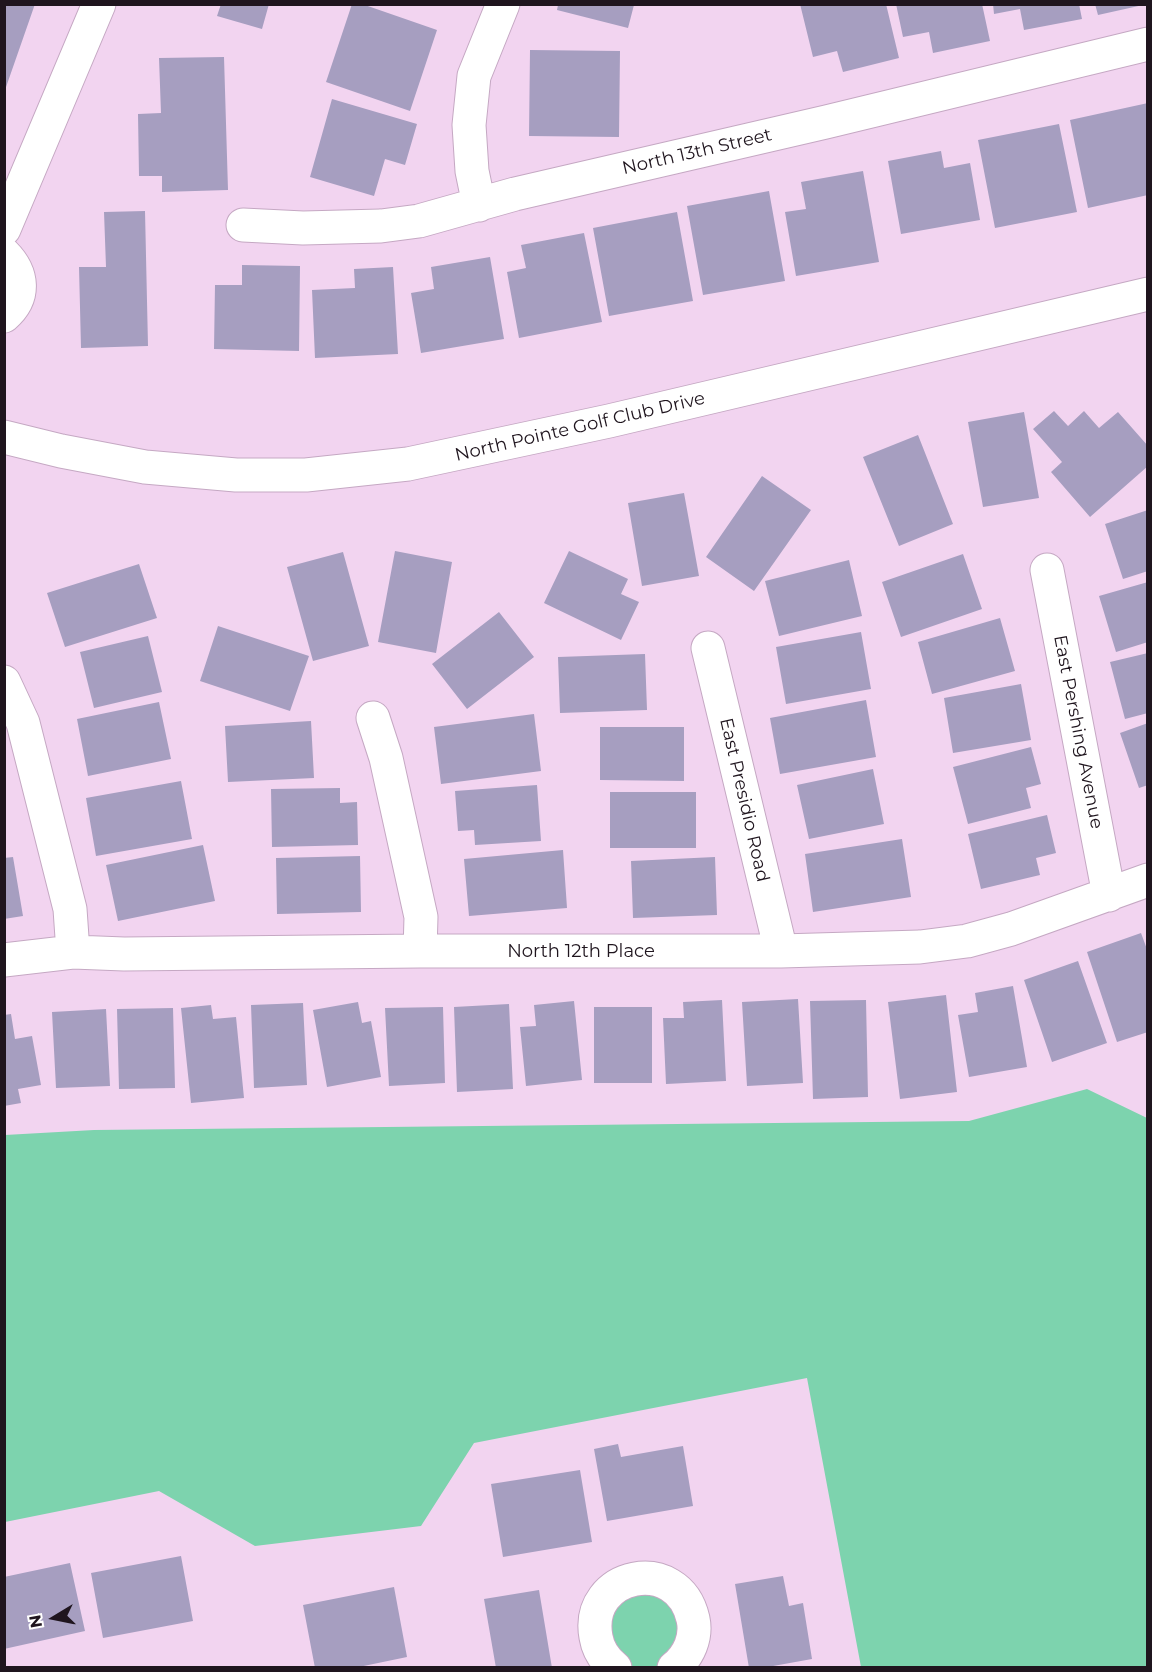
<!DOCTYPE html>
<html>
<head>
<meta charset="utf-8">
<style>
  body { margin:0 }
  #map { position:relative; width:1152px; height:1672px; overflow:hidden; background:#f2d4f0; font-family:Montserrat,sans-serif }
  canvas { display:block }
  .frame { position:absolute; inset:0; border:6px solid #1f151e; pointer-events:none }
  .north { position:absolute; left:24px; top:1588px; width:60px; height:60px; -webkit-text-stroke:4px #fff; paint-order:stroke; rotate:260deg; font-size:16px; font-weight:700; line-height:24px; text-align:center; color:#1f151e }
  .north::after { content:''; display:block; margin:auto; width:21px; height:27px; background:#1f151e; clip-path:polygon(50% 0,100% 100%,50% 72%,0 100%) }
</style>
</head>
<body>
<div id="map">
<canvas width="1152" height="1672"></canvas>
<div class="frame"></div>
<div class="north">N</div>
</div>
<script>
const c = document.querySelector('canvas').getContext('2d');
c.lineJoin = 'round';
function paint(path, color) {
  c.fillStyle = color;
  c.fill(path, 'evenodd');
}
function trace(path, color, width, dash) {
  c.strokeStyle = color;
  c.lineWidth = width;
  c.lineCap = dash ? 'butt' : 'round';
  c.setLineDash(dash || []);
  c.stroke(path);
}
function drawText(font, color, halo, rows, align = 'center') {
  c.font = font + ' Montserrat,sans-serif';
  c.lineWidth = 5;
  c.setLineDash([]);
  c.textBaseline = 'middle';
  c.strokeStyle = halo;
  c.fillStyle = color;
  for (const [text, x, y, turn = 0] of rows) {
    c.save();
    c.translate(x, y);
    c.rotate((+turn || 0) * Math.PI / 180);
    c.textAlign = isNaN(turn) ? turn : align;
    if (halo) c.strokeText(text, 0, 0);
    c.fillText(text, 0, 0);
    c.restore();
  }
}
paint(new Path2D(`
  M1087,1089L1147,1118V1667H861L807,1378L474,1443L421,1526L255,1546L159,1491L5,1522V1135L94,1130L969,1121Z
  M614,1587L687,1603L674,1667H615L608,1662Z`), '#7dd3ae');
paint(new Path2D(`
  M5,4H35L5,90Z
  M221,4H269L262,29L217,16Z
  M352,4H362L437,30L410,111L326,82Z
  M800,4H886L899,58L843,72L837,51L813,57Z
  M896,4H982L990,41L933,53L929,32L903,37Z
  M993,4H1079L1082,19L1024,30L1020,9L994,14Z
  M1095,4H1142L1143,5L1098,15Z
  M558,5H634L628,28L557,10Z
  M530,50L620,51L619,137L529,136Z
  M224,57L228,190L162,192V176H139L138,114L161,113L159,58Z
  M332,99L417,124L405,165L385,159L374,196L310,177Z
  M1148,103V195L1088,208L1070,120Z
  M1059,124L1077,212L995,228L978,140Z
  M941,151L944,168L970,163L980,220L901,234L888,161Z
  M863,171L879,262L796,276L785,212L806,209L801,182Z
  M769,191L785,281L703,295L687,206Z
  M145,211L148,346L81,348L79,267H106L104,212Z
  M677,212L693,301L609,316L593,228Z
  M584,233L602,322L519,338L507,272L526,268L521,245Z
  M490,257L504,339L421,353L411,293L434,289L431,267Z
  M242,265L300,266L299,351L214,349L215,285H242Z
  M393,267L398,354L315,358L312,290L355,288L354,269Z
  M1054,411L1068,426L1084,411L1099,428L1118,412L1148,446V466L1090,517L1051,472L1062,462L1033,429Z
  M1024,412L1039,498L983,507L968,422Z
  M918,435L953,524L899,546L863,457Z
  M762,476L811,510L754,591L706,557Z
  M684,493L699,576L642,586L628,503Z
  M1148,510V571L1123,579L1105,524Z
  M395,551L452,562L436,653L378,642Z
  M569,551L628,579L621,594L639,602L621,640L544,603Z
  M343,552L369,646L313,661L287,567Z
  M963,554L982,609L901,637L882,582Z
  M849,560L862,616L779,636L765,581Z
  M139,564L157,618L65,647L47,593Z
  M1148,582V642L1116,652L1099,596Z
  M499,612L534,657L467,709L432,664Z
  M1000,618L1015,671L932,694L918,642Z
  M218,626L309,656L290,711L200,681Z
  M861,632L871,689L786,704L776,647Z
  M148,636L162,692L94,708L80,652Z
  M1148,653V713L1125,719L1110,662Z
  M645,654L647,710L560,713L558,657Z
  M1021,684L1031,740L953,753L944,698Z
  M866,700L876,757L780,774L770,718Z
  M159,702L171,759L88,776L77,719Z
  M534,714L541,771L441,784L434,727Z
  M311,721L314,778L228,782L225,726Z
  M1148,723V785L1139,788L1120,733Z
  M600,727H684V781L600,780Z
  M1031,747L1041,784L1026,788L1031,808L968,824L953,767Z
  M873,769L884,824L809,839L797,785Z
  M181,781L192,839L96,856L86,798Z
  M537,785L541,841L475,845L474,830L458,831L455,791Z
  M340,788V803L357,802L358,845L272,847L271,789Z
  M610,792H696V848H610Z
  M1047,815L1056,853L1036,858L1040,875L981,889L968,834Z
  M902,839L911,897L813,912L805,854Z
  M203,845L215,901L118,921L106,865Z
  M563,850L567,908L469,916L464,859Z
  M360,856L361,912L277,914L276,858Z
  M13,857L23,916L4,919V858Z
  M715,857L717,915L633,918L631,861Z
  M1141,933L1148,952V1032L1117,1042L1087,952Z
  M1078,961L1107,1043L1052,1062L1024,980Z
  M1013,986L1027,1067L969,1077L958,1015L978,1012L975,993Z
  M946,995L957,1092L900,1099L888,1002Z
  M798,999L803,1083L747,1086L742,1002Z
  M722,1000L726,1081L666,1084L663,1018H684L683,1002Z
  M866,1000L868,1097L813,1099L810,1001Z
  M574,1001L582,1080L526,1086L520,1027L536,1026L534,1005Z
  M358,1002L362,1023L371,1021L381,1077L327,1087L313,1010Z
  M303,1003L307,1085L254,1088L251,1005Z
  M509,1004L513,1089L457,1092L454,1007Z
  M211,1005L213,1019L236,1017L244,1098L191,1103L181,1008Z
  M443,1007L445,1083L389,1086L385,1008Z
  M594,1007H652V1083H594Z
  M173,1008L175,1088L119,1089L117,1009Z
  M106,1009L110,1086L56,1088L52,1012Z
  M11,1014L15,1039L32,1036L41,1085L18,1089L21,1103L4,1106V1015Z
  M618,1444L621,1457L683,1446L693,1506L607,1521L594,1449Z
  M580,1470L592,1542L503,1557L491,1484Z
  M181,1556L193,1621L103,1638L91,1573Z
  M70,1563L85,1631L4,1649V1577Z
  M783,1576L789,1606L803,1603L812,1659L762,1668H749L735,1584Z
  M394,1587L407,1657L354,1668H315L303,1605Z
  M539,1590L552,1668H496L484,1599Z`), '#a69ec0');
const minor = new Path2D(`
  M479,205L472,171L469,125L474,76L503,4
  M243,225L303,228L381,226L419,221L515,194L826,122L1148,44
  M4,229L99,4
  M4,254C23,273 26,297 4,316
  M4,437L61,451L145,467L236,475H306L408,464L609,421L1148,294
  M1047,570L1109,895
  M708,648L781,951
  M4,682L23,723L70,909L73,952
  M373,718L386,758L421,917L420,951
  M4,960L73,952L124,954L420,951H781L920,947L967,941L1011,929L1148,880
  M615,1668C605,1660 598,1649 596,1637C584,1573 678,1553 693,1619C697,1637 689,1656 674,1668`);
trace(minor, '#c5a8c3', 35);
trace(minor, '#fff', 33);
drawText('18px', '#1f151e', '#fff', [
  ["North 13th Street",697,152,-13],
  ["North Pointe Golf Club Drive",580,427,-13],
  ["East Pershing Avenue",1078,732,79],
  ["East Presidio Road",744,800,77],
  ["North 12th Place",581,952]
]);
</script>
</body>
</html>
